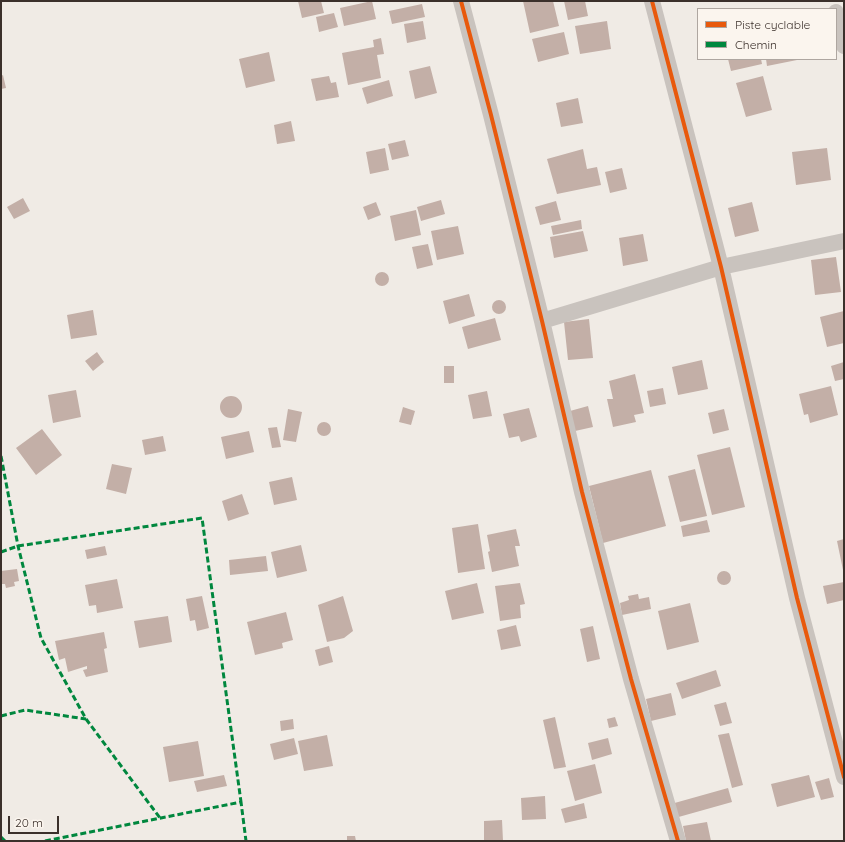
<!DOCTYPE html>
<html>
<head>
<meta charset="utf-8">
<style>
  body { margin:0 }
  #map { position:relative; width:845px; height:842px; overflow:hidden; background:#f0ebe5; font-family:Quicksand,sans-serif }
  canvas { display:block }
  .frame { position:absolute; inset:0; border:2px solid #3b302b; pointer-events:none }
  .legend { position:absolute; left:697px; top:8px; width:140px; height:52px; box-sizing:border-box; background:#fbf5ee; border:1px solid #aea6a0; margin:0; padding:5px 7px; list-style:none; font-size:12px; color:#3b302b }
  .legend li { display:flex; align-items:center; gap:8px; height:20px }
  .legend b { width:20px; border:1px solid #aea6a0 }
  .scale { position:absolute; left:8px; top:816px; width:51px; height:18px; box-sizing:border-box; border:2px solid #3b302b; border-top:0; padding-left:5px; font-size:12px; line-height:14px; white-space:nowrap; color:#3b302b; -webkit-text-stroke:3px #fbf5ee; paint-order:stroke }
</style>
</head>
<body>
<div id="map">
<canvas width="845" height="842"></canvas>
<div class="frame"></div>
<ul class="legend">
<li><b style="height:5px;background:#e8590c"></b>Piste cyclable</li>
<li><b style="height:5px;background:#00873e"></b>Chemin</li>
</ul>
<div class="scale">20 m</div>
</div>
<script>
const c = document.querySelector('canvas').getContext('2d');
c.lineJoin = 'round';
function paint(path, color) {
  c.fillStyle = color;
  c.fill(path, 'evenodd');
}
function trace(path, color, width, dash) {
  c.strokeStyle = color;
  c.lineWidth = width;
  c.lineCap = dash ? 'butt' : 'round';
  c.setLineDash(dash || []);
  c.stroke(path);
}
paint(new Path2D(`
  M298,1H321L324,13L302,18Z
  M372,1L376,19L344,26L340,8Z
  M523,1H553L559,26L530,33Z
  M564,1H585L588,16L568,20Z
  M422,4L425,17L392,24L389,11Z
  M334,13L338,27L319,32L316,17Z
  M423,21L426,39L407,43L404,24Z
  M607,21L611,49L580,54L575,26Z
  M564,32L569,54L538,62L532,39Z
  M381,38L384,54L377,55L381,78L348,85L342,53L374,47L373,40Z
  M269,52L275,81L246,88L239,59Z
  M728,59H761L762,64L731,71Z
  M766,59H797V60L767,66Z
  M430,66L437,93L415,99L409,71Z
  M3,75L6,88L1,89V76Z
  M329,76L331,83L336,82L339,97L316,101L311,79Z
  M763,76L772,110L746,117L736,83Z
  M389,80L393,96L367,104L362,88Z
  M578,98L583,123L561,127L556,103Z
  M291,121L295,141L277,144L274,125Z
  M405,140L409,156L392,160L388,144Z
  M385,148L389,170L370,174L366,152Z
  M827,148L831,180L796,185L792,152Z
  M583,149L587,169L597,167L601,185L557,194L547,159Z
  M622,168L627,189L610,193L605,172Z
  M23,198L30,211L14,219L7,207Z
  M441,200L445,214L421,221L417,207Z
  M556,201L561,220L540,225L535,207Z
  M376,202L381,215L368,220L363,207Z
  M752,202L759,231L735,237L728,208Z
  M416,210L421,235L395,241L390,216Z
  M581,220L582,229L553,235L551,226Z
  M458,226L464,254L437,260L431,231Z
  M583,231L588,251L554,258L550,237Z
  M643,234L648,261L623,266L619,238Z
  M428,244L433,265L417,269L412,247Z
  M836,257L841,292L815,295L811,260Z
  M375 279a7 7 0 1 1 14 0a7 7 0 1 1-14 0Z
  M469,294L475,316L449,324L443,301Z
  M492 307a7 7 0 1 1 14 0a7 7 0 1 1-14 0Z
  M93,310L97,335L71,339L67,315Z
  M844,311V343L827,347L820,317Z
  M495,318L501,340L468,349L462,327Z
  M589,319L593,358L568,360L564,322Z
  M97,352L104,362L93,371L85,361Z
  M702,360L708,389L678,395L672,367Z
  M844,362V379L835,381L831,366Z
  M444,366H454V383H444Z
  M635,374L644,413L634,415L636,422L613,427L607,399H613L609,381Z
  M831,386L838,415L810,423L808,414L804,415L799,394Z
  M663,388L666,404L650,407L647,391Z
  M76,390L81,417L53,423L48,395Z
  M487,391L492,416L473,419L468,395Z
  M220 407a11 11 0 1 1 22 0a11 11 0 1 1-22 0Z
  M588,406L593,427L575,431L570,411Z
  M403,407L415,411L411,425L399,422Z
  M529,408L537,437L521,442L519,436L509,438L503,414Z
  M288,409L302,412L296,442L283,440Z
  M724,409L729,430L713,434L708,413Z
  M317 429a7 7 0 1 1 14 0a7 7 0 1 1-14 0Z
  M277,427L281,447L272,448L268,428Z
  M42,429L62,455L36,475L16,448Z
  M249,431L254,452L226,459L221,437Z
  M163,436L166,451L145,455L142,440Z
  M730,447L745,507L712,515L697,455Z
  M112,464L132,468L126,494L106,489Z
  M695,469L707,516L680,522L668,476Z
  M651,470L666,526L603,543L589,486Z
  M292,477L297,500L274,505L269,482Z
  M242,494L249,514L228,521L222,501Z
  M707,520L710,532L683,537L681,526Z
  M478,524L485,569L458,573L452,528Z
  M516,529L520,546H515L519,566L492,572L488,552L490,551L487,535Z
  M844,539V570H843L837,541Z
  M301,545L307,571L277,578L271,552Z
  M105,546L107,555L87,559L85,550Z
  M266,556L268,571L230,575L229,560Z
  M17,569L19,581L14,582L15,586L6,588L5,584H1V571Z
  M717 578a7 7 0 1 1 14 0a7 7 0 1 1-14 0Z
  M117,579L123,608L97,613L96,605L89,606L85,585Z
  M844,582V600L827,604L823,586Z
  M477,583L484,613L452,620L445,591Z
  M520,583L525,604L520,605L521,618L500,621L495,586Z
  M638,594L639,599L649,597L651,609L622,615L620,603L629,600L628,596Z
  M202,596L209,628L197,631L195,620L190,621L186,599Z
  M343,596L353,631L344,638L327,642L318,605Z
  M690,603L699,642L667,650L658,611Z
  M286,612L293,640L282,643L283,648L255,655L247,622Z
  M168,616L172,642L139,648L134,621Z
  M516,625L521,646L501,650L497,630Z
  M593,626L600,659L587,662L580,629Z
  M104,632L107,648L104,649L108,672L86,677L83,670L87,669V666L68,672L65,658L59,660L55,641Z
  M329,646L333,662L319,666L315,650Z
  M716,670L721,686L682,699L676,683Z
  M671,693L676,715L651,721L646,699Z
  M726,702L732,723L720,726L714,705Z
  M555,717L566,767L554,769L543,720Z
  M615,717L618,726L609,728L607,719Z
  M293,719L294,729L281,731L280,721Z
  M729,733L743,785L732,788L718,735Z
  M327,735L333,766L304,771L298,741Z
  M294,738L298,754L274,760L270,744Z
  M608,738L612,754L592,760L588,743Z
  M198,741L204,776L169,782L163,747Z
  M595,764L602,793L575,801L567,771Z
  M224,775L227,786L197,792L194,781Z
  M809,775L815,797L777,807L771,784Z
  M829,778L834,797L821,800L815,782Z
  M728,788L732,802L675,818L671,804Z
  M545,796L546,819L522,820L521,798Z
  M584,803L587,818L565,823L561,809Z
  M502,820L503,841H484V821Z
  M707,822L711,841H686L683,826Z
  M347,836H355L356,841H347Z`), '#c3afa7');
trace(new Path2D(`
  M461,1L491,115L542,321L582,492L631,679L678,841
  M652,1L721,267L797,598L844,777
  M836,12L844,46
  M542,321L721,267L844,241`), '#c9c3be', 16);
trace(new Path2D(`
  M1,456L18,546L41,638L86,719L160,818
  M1,552L18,546L202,518L241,802
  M1,716L25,710L86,719
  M1,837L5,841
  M45,841L241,802L246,841`), '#00873e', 3, [6, 3]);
trace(new Path2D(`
  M461,1L491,115L542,321L582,492L631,679L678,841
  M652,1L721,267L797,598L844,777`), '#e8590c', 4);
</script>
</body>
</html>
